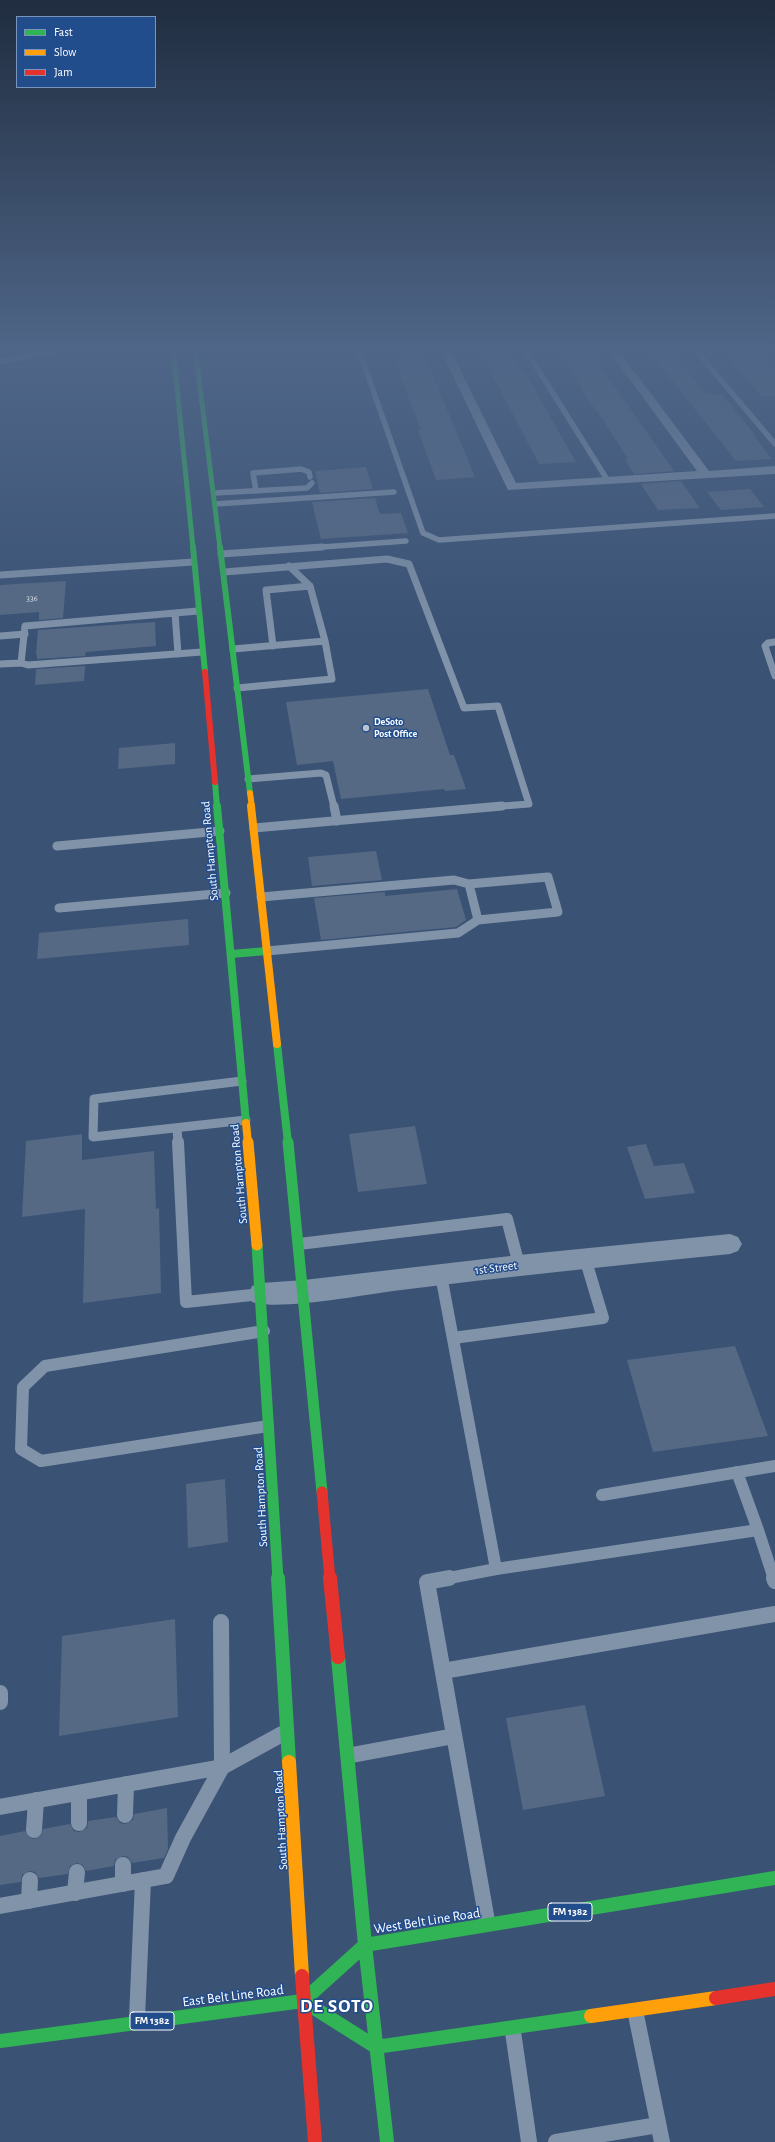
<!DOCTYPE html>
<html>
<head>
<meta charset="utf-8">
<style>
  body { margin:0 }
  #map { position:relative; width:775px; height:2142px; overflow:hidden; background:#3a5274; font-family:"Alegreya Sans",sans-serif }
  canvas { display:block }
  .legend { position:absolute; left:16px; top:16px; width:140px; height:72px; box-sizing:border-box; background:#224d8d; border:1px solid #7a94bb; margin:0; padding:5px 7px; list-style:none; font-size:12px; color:#fff }
  .legend li { display:flex; align-items:center; gap:8px; height:20px }
  .legend b { width:20px; border:1px solid #7a94bb }
</style>
</head>
<body>
<div id="map">
<canvas width="775" height="2142"></canvas>
<ul class="legend">
<li><b style="height:5px;background:#30b455"></b>Fast</li>
<li><b style="height:5px;background:#ff9f0a"></b>Slow</li>
<li><b style="height:5px;background:#e5322d"></b>Jam</li>
</ul>
</div>
<script>
const c = document.querySelector('canvas').getContext('2d');
c.lineJoin = 'round';
function paint(path, color) {
  c.fillStyle = color;
  c.fill(path, 'evenodd');
}
function trace(path, color, width, dash) {
  c.strokeStyle = color;
  c.lineWidth = width;
  c.lineCap = dash ? 'butt' : 'round';
  c.setLineDash(dash || []);
  c.stroke(path);
}
function drawText(font, color, halo, rows, align = 'center') {
  c.font = font + ' "Alegreya Sans",sans-serif';
  c.lineWidth = 3;
  c.setLineDash([]);
  c.textBaseline = 'middle';
  c.strokeStyle = halo;
  c.fillStyle = color;
  for (const [text, x, y, turn = 0] of rows) {
    c.save();
    c.translate(x, y);
    c.rotate((+turn || 0) * Math.PI / 180);
    c.textAlign = isNaN(turn) ? turn : align;
    if (halo) c.strokeText(text, 0, 0);
    c.fillText(text, 0, 0);
    c.restore();
  }
}
paint(new Path2D(`
  M402,347H421L475,477L436,480L418,430H421L398,370H401L396,359H406Z
  M557,347H587L674,471L634,474L625,459H628L602,418L588,400Z
  M646,347H668L707,395L722,394L756,436H754L772,459L736,461Z
  M511,353L520,369H523L576,462L539,464L482,355Z
  M761,355L775,370V396L762,397L727,356Z
  M366,467L373,489L320,493L315,471Z
  M681,481L700,508L658,510L641,484Z
  M750,489L764,507L721,510L707,492Z
  M375,498L380,514L401,513L408,533L321,539L312,502Z
  M66,581L63,618L39,620V612L0,615V585Z
  M155,622L156,646L86,652L85,656L37,659V655H36L38,630Z
  M85,666L84,681L35,685L36,669Z
  M428,689L450,755H454L466,789L445,791L444,789L341,799L333,761L297,765L286,702Z
  M175,743V764L118,769L119,748Z
  M376,851L382,880L312,886L308,857Z
  M457,889L466,920L456,927L321,940L314,898L385,892V896Z
  M188,919L189,945L37,959L39,933Z
  M415,1126L427,1184L358,1192L349,1134Z
  M82,1134V1160L154,1151L156,1209L159,1208L161,1293L83,1303L85,1209L22,1217L26,1141Z
  M646,1144L654,1166L684,1163L695,1193L645,1199L627,1147Z
  M735,1346L768,1436L653,1452L627,1360Z
  M225,1479L228,1542L188,1548L186,1484Z
  M175,1619L178,1717L59,1736L62,1636Z
  M585,1705L605,1796L523,1810L506,1718Z
  M167,1808L168,1849L164,1858L132,1863L128,1857L123,1856L115,1860L114,1866L86,1871L83,1865L77,1863L70,1866L68,1874L39,1878L35,1872L30,1871L22,1875L21,1882L0,1885V1836L25,1831L29,1837L34,1839L41,1835L43,1829L70,1824L74,1831L79,1832L87,1828L88,1821L116,1817L120,1823L125,1824L133,1820L134,1814Z`), '#566984');
trace(new Path2D(`
  M358,347L423,533L439,540L775,516
  M524,347L608,481
  M693,347L775,444
  M256,491L253,473L301,469L309,472L310,477
  M214,493L307,488L312,483
  M215,504L394,492
  M308,548L406,541`), '#8193a9', 5.5);
trace(new Path2D(`
  M221,554L322,547
  M224,572L387,559L409,564L464,708L498,706L529,804L490,807
  M0,575L193,562
  M198,611L25,626L21,663L28,665L202,652
  M175,613L178,654
  M0,636L25,634
  M775,642L768,643L765,646L775,676
  M273,646L266,590L310,586
  M233,649L325,641
  M0,664L21,663
  M237,688L332,679L325,641L310,586L289,566
  M248,779L321,773L326,775L334,807`), '#8193a9', 7);
trace(new Path2D(`
  M334,806L337,821
  M254,828L502,806
  M57,846L220,831
  M548,877L558,912L478,920L469,884Z
  M261,897L454,880L469,884
  M59,908L226,893
  M267,951L458,933L478,920
  M242,1081L94,1099L93,1137L246,1120
  M177,1128L178,1143`), '#8193a9', 9);
trace(new Path2D(`
  M178,1142L186,1302L261,1294
  M299,1244L507,1219L519,1265
  M441,1275L496,1569L758,1530L774,1579
  M264,1331L45,1366L23,1387L21,1449L41,1461L268,1426
  M453,1338L603,1318L585,1258
  M737,1472L758,1530
  M602,1495L775,1466
  M444,1579L496,1569`), '#8193a9', 12);
trace(new Path2D(`
  M449,1578L427,1582L487,1921
  M774,1578L775,1581
  M443,1671L775,1614
  M0,1693V1702
  M352,1755L454,1736
  M79,1793V1823
  M0,1807L222,1767L282,1734
  M125,1815L126,1784
  M34,1830L36,1800
  M123,1865V1884
  M75,1893L77,1872
  M29,1901L30,1880
  M0,1906L166,1876L183,1838L222,1767L221,1622
  M636,2015L662,2142
  M137,2018L143,1880
  M513,2032L529,2142
  M556,2142L658,2125`), '#8193a9', 16);
paint(new Path2D(`
  M58,347H78L73,350L0,365V359Z
  M439,347H449L516,483L697,471L606,347H616L709,471L775,466V474L508,490Z
  M730,1234L738,1237L742,1244L738,1251L730,1254C618,1265 505,1277 393,1291C363,1295 277,1311 252,1302L249,1294L252,1286L261,1283L304,1280L519,1255Z`), '#8193a9');
trace(new Path2D(`
  M173,347L193,548
  M195,347L220,548`), '#30b455', 5);
trace(new Path2D(`
  M193,547L205,672
  M220,547L250,793
  M215,782L217,807`), '#30b455', 6);
trace(new Path2D(`
  M217,806L246,1123
  M231,954L267,951
  M277,1044L288,1143`), '#30b455', 8);
trace(new Path2D(`
  M288,1142L322,1492
  M257,1245L278,1579`), '#30b455', 11);
trace(new Path2D(`
  M278,1578L289,1762
  M338,1657L365,1945L387,2142
  M303,2001L365,1945L775,1878
  M303,2001L376,2047L591,2016
  M0,2041L303,2001`), '#30b455', 14);
trace(new Path2D(`
  M250,793L252,807`), '#ff9f0a', 6);
trace(new Path2D(`
  M251,806L277,1044
  M246,1123L248,1143`), '#ff9f0a', 8);
trace(new Path2D(`
  M248,1142L257,1245`), '#ff9f0a', 11);
trace(new Path2D(`
  M289,1762L302,1976
  M591,2016L716,1998`), '#ff9f0a', 14);
trace(new Path2D(`
  M205,672L215,782`), '#e5322d', 6);
trace(new Path2D(`
  M322,1492L330,1579`), '#e5322d', 11);
trace(new Path2D(`
  M330,1578L338,1657
  M302,1976L315,2142
  M716,1998L775,1989`), '#e5322d', 14);
const sky = c.createLinearGradient(0, 0, 0, 647);
sky.addColorStop(0, '#202d40');
sky.addColorStop(0.54, '#4f6688');
sky.addColorStop(1, '#4f668800');
c.fillStyle = sky;
c.fillRect(0, 0, 775, 647);
for (const [x, y, r, color] of [
  [366,728,4,"#bac2ce"]
]) {
  const dot = new Path2D();
  dot.arc(x, y, r, 0, 2 * Math.PI);
  c.fillStyle = color;
  c.fill(dot);
  trace(dot, '#224d8d', 1.5);
}
drawText('9px', '#d5dae0', null, [
  ["336",32,598]
]);
drawText('bold 10px', '#fff', '#224d8d', [
  ["DeSoto",374,722],
  ["Post Office",374,734]
], 'left');
for (const [x, y, w] of [
  [570,1912,44],
  [152,2021,44]
]) {
  const box = new Path2D();
  box.roundRect(x - w / 2, y - 9, w, 18, 3);
  c.fillStyle = '#224d8d';
  c.fill(box);
  trace(box, '#fff', 1);
}
drawText('bold 11px', '#fff', null, [
  ["FM 1382",570,1912],
  ["FM 1382",152,2021]
]);
drawText('12px', '#fff', '#224d8d', [
  ["South Hampton Road",210,851,-95],
  ["South Hampton Road",239,1174,-95],
  ["1st Street",496,1268,-7],
  ["South Hampton Road",261,1497,-93],
  ["South Hampton Road",281,1820,-93]
]);
drawText('14px', '#fff', '#224d8d', [
  ["West Belt Line Road",427,1921,-9],
  ["East Belt Line Road",233,1996,-7]
]);
c.letterSpacing = '1px';
drawText('bold 19px', '#fff', '#224d8d', [
  ["DE SOTO",337,2006]
]);
c.letterSpacing = '0px';
</script>
</body>
</html>
